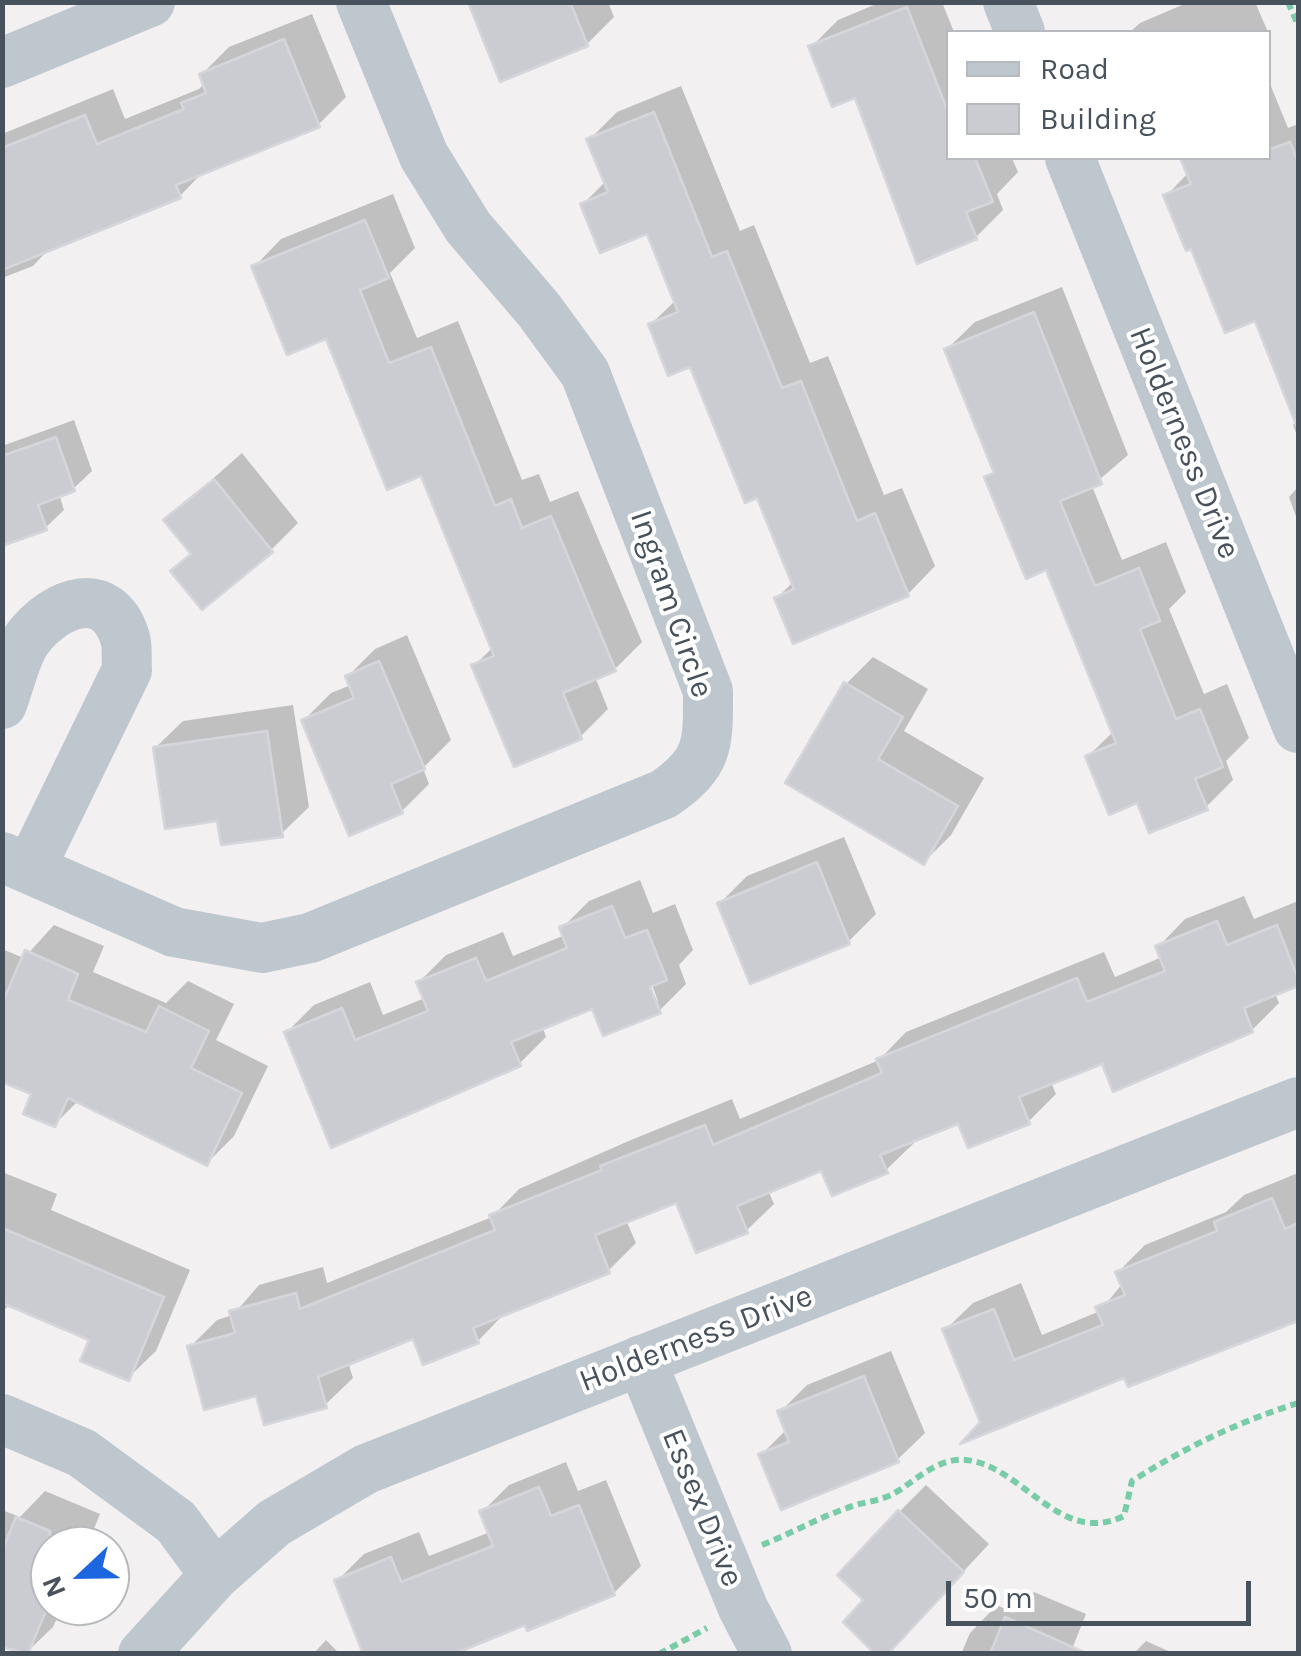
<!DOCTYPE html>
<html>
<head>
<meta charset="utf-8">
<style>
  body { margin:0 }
  #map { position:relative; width:1301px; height:1656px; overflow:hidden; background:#f2f0f0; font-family:Karla,sans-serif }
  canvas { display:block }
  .frame { position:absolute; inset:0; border:5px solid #48525d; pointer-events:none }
  .legend { position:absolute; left:946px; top:30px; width:325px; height:130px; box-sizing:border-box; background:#fff; border:2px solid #b6babe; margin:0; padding:12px 18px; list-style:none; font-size:30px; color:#48525d }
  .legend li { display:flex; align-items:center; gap:20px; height:50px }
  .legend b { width:50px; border:2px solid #b6babe }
  .north { position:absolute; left:30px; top:1526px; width:100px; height:100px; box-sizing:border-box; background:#fff; border:2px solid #b6babe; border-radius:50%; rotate:248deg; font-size:28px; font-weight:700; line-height:40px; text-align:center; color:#48525d }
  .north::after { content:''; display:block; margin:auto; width:35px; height:45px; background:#1c67e0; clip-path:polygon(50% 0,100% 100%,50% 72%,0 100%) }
  .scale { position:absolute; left:946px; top:1581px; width:305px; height:45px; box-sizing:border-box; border:5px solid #48525d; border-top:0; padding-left:12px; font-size:30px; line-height:35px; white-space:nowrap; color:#48525d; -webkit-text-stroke:8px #fff; paint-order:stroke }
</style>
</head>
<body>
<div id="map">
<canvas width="1301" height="1656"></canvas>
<div class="frame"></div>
<ul class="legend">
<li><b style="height:12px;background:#bec6ce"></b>Road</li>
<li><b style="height:28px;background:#caccd2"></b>Building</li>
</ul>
<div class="north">N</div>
<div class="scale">50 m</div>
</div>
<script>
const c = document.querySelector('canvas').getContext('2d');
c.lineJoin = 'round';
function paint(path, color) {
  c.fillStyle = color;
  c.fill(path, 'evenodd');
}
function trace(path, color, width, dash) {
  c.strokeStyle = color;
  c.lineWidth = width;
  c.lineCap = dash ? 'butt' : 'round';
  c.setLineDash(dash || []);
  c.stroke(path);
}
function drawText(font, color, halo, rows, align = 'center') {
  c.font = font + ' Karla,sans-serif';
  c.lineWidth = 8;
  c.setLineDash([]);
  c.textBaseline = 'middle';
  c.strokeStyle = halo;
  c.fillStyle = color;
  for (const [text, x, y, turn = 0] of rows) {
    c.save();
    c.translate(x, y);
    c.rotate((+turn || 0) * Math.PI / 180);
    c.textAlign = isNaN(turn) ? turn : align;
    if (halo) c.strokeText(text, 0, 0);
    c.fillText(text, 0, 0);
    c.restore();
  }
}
paint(new Path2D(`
  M471,2H608L614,17L587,44Z
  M881,2H942L954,32H948V158H1012L1018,172L997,194L1003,210L976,237L857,94L811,47L838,20Z
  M1189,2H1255L1268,32H1130L1140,23Z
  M312,14L346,97L318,125L205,170L180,196L50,248L33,266L2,278V134L113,89L125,119L199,89L205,83L202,74L229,47Z
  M1268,79L1288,128L1298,124V438L1293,425L1297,421L1256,318L1193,246L1166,196L1189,172L1183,158H1268Z
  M681,86L740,231L754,225L810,363L828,356L884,495L902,488L935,566L908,594L777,598L793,582L758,495L692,364L650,325L676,300L648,231L583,204L606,181L589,140L617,112Z
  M393,194L415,248L390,273L417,338L458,321L522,480L539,474L550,502L578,491L642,642L615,669L595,677L608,709L581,736L474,666L493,647L422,473L328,336L254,267L281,239Z
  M1062,287L1128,455L1092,486L1122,560L1166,542L1186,592L1169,609L1204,694L1227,684L1249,738L1226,761L1233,780L1206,807L1138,800L1088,756L1114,731L1048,567L987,477L996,469L947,349L975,322Z
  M74,420L92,471L73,489L59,494L64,510L45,528L2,544V446Z
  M242,453L298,523L271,550L173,571L192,552L166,520Z
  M1298,487V522L1289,497Z
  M407,635L451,740L423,768L429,784L402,811L304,720L331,693L351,685L348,676L375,649Z
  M873,657L928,689L904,731L984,778L951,835L924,862L788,782L846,684Z
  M293,705L309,807L281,834L220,818L155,748L183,721Z
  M844,837L876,914L848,942L720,903L747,876Z
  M640,880L653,913L675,904L693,950L679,965L686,984L659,1011L593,1006L542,1026L546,1037L519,1064L287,1032L314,1005L370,982L383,1015L425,998L419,982L446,955L503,932L513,956L565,935L562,928L589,901ZM648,974L658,1001H653L643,976Z
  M1244,896L1254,919L1298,901V983L1275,993L1279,1003L1252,1030L1103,1060L1051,1082L1056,1094L1029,1121L959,1120L912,1140L914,1143L886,1170L822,1168L768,1190L774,1204L746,1231L678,1200L626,1220L636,1243L608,1271L505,1313L478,1341L414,1336L348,1362L353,1378L325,1405L258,1393L190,1347L217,1320L233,1315L259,1285L323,1267L327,1283L492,1217L519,1189L631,1140L732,1099L740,1119L879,1060L906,1032L1104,952L1115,977L1162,957L1158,947L1185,919Z
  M54,925L104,946L93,972L166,1003L188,981L234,1004L216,1040L268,1066L234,1136L207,1163L78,1101L55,1124L34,1092L2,1079V949L24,958Z
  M2,1172L57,1194L51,1210L190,1270L156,1351L128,1378L92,1338L11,1303L2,1312Z
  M1298,1173V1318L1129,1383L1125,1374L983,1423L945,1330L973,1303L1021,1283L1042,1335L1100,1311L1123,1283L1118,1272L1145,1245L1226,1212L1244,1195Z
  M891,1351L925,1433L897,1460L761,1455L787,1429L780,1412L807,1385Z
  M566,1462L578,1491L606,1480L641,1566L614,1593L526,1622L337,1581L364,1554L419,1532L429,1556L490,1532L482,1512L509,1485Z
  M926,1485L989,1544L909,1630L866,1600L899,1512Z
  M45,1491L100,1514L87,1546H50V1606H62L53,1627L25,1654L2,1644V1510L20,1517Z
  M1034,1592L1086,1614L1070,1654H961L970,1633L997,1605L1013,1613Z
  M326,1640L340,1654H313Z
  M1146,1641L1175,1654H1133Z`), '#0003');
const building = new Path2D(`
  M468,2H570L588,46L500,82Z
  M907,7L948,112V158H975L993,202L966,212L977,239L917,264L855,98L832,107L808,46Z
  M284,39L320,127L176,185L181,198L2,270V148L85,115L97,144L184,109L181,103L206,93L199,74Z
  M654,112L712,257L727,251L782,388L801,381L857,521L875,513L909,596L793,644L774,598L794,589L757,498L745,503L690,367L668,376L648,324L678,312L647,234L600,253L580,204L608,192L586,139Z
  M1290,142L1298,162L1297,427L1255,321L1225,333L1191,249L1186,251L1163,195L1191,184L1180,158H1268V150Z
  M365,220L389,278L360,290L389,363L431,347L495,506L511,499L522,528L551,516L616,671L563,693L582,739L514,767L471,665L494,656L421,476L387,490L326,339L287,355L251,266Z
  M1034,312L1102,484L1060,501L1095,586L1139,568L1160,621L1140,629L1176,719L1200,709L1223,767L1195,779L1208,810L1149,833L1137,803L1109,815L1085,756L1116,743L1046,570L1026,579L984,477L994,473L944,349Z
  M56,437L75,491L38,505L47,530L2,546V456Z
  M214,479L273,552L202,610L170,571L191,554L163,520Z
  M379,661L425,769L391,784L403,813L349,836L301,720L354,698L345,676Z
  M844,682L903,717L878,759L958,806L924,865L785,783Z
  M267,731L283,837L221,845L217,821L165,829L153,747Z
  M817,862L850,944L750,984L717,903Z
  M612,906L625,938L647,930L667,980L650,987L661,1013L603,1036L592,1009L511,1042L521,1066L331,1148L284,1032L342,1008L355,1040L428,1011L416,982L476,958L486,981L567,948L559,927Z
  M1217,921L1227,945L1277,925L1298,979V986L1244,1008L1253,1032L1113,1092L1102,1064L1019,1097L1030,1124L968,1148L958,1124L880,1155L888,1173L832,1196L821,1171L737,1206L748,1233L696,1253L676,1203L595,1235L610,1273L473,1328L479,1343L423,1365L413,1339L318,1377L327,1408L264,1425L256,1396L204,1410L187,1346L235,1333L229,1311L296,1293L300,1309L495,1230L489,1215L602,1170L600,1166L705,1125L713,1145L882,1073L876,1059L1077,978L1087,1002L1165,971L1155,946Z
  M25,950L78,974L68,1000L146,1032L159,1006L209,1031L191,1068L242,1093L207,1166L68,1098L55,1127L23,1114L31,1094L2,1082V1004Z
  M1272,1198L1285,1229L1298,1223V1321L1128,1387L1124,1378L960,1444L980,1422L942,1329L994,1309L1014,1360L1103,1325L1095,1307L1125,1295L1115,1272L1217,1231L1214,1222Z
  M2,1228L164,1297L129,1381L80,1361L89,1340L2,1303Z
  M864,1376L899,1462L781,1510L758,1454L789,1442L777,1411Z
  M539,1487L551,1516L579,1505L615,1595L527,1631L525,1625L454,1654H363L334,1580L391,1557L401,1582L493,1546L479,1511Z
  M898,1510L964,1572L888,1654H875L843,1622L863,1600L837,1575Z
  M16,1517L50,1531V1601L28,1654L2,1647V1551Z
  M1005,1617L1088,1654H990Z`);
paint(building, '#caccd2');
trace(building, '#d4d6db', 2.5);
trace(new Path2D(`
  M1288,2L1298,25
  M762,1545C790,1534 818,1518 847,1508C861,1502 876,1502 891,1495C914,1483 936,1457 966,1460C1024,1466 1059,1547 1124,1516L1132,1481C1186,1447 1238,1422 1298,1403
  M659,1654L707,1628`), '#78cca7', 6, [8, 5]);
trace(new Path2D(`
  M1008,2L1020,32
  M2,63L150,2
  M1070,158L1298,728
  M2,704C10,684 15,655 28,638C55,602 108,582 125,638C128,647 126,661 127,670L30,869
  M2,857L174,932L262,948L310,938L664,794C710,762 708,744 708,691L585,373L539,310L468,227L424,156L361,2
  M641,1360L743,1608L767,1654
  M2,1419L82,1453L176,1522L215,1575
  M143,1654L215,1575L274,1523L366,1469L1298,1102`), '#bec6ce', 50);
drawText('32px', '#48525d', '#fff', [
  ["Holderness Drive",1184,443,68],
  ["Ingram Circle",671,604,71],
  ["Holderness Drive",696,1339,-21],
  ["Essex Drive",702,1508,68]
]);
</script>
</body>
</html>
